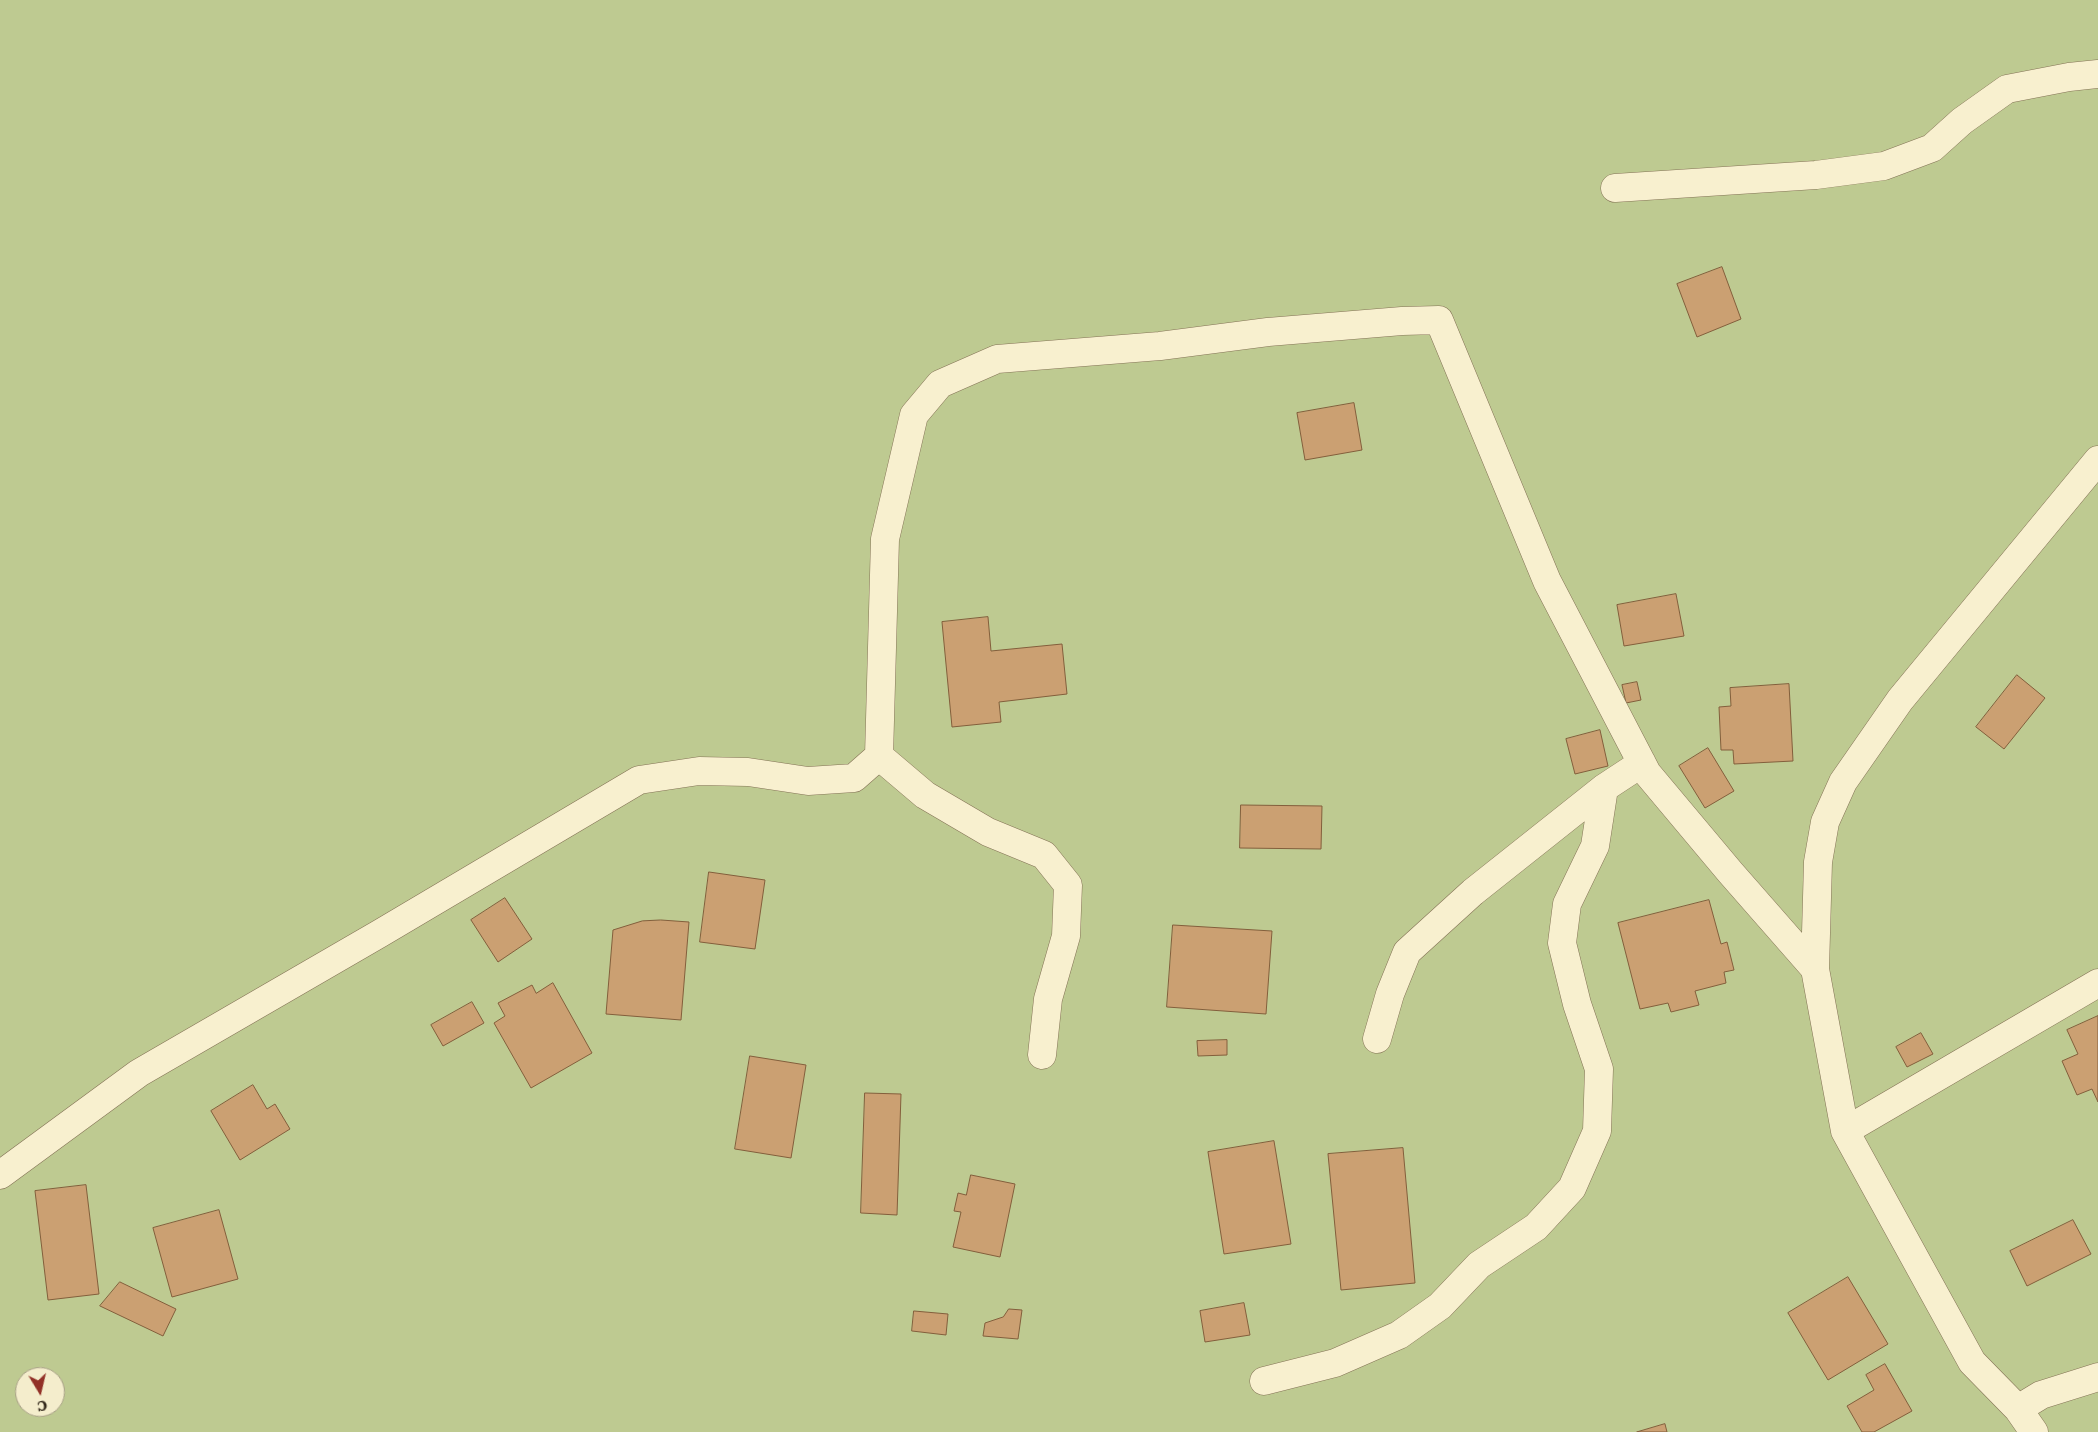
<!DOCTYPE html>
<html>
<head>
<meta charset="utf-8">
<style>
  body { margin:0 }
  #map { position:relative; width:2098px; height:1432px; overflow:hidden; background:#ede3bc; font-family:"Roboto Serif",serif }
  canvas { display:block }
  .north { position:absolute; left:15px; top:1367px; width:50px; height:50px; box-sizing:border-box; background:#f4edcc; border:1px solid #a79f85; border-radius:50%; rotate:171deg; font-size:14px; font-weight:700; line-height:20px; text-align:center; color:#33291b }
  .north::after { content:''; display:block; margin:auto; width:18px; height:22px; background:#923127; clip-path:polygon(50% 0,100% 100%,50% 72%,0 100%) }
</style>
</head>
<body>
<div id="map">
<canvas width="2098" height="1432"></canvas>
<div class="north">С</div>
</div>
<script>
const c = document.querySelector('canvas').getContext('2d');
c.lineJoin = 'round';
function paint(path, color) {
  c.fillStyle = color;
  c.fill(path, 'evenodd');
}
function trace(path, color, width, dash) {
  c.strokeStyle = color;
  c.lineWidth = width;
  c.lineCap = dash ? 'butt' : 'round';
  c.setLineDash(dash || []);
  c.stroke(path);
}
paint(new Path2D(`
  M0,0H2098V1432H0ZM25,1377H55V1407H25Z`), '#beca91');
const building = new Path2D(`
  M1722,267L1741,319L1697,337L1677,284Z
  M1354,403L1362,450L1305,460L1297,413Z
  M1676,594L1684,636L1624,646L1617,605Z
  M988,617L991,651L1062,644L1067,694L999,702L1001,722L952,727L942,622Z
  M2017,675L2045,698L2004,749L1976,727Z
  M1637,682L1641,700L1626,703L1622,685Z
  M1789,684L1793,761L1734,764L1733,750H1721L1719,707L1731,706L1730,688Z
  M1600,730L1608,766L1575,774L1566,739Z
  M1708,748L1734,791L1705,808L1679,766Z
  M1241,805L1322,806L1321,849L1240,848Z
  M709,872L765,880L755,949L700,942Z
  M505,898L532,939L498,962L471,920Z
  M1709,900L1721,944L1727,942L1734,970L1724,972L1726,983L1695,991L1699,1005L1671,1012L1668,1003L1640,1009L1618,923Z
  M661,920L689,922L681,1020L606,1014L613,930L642,921Z
  M1173,925L1272,931L1266,1014L1167,1007Z
  M553,983L592,1053L531,1088L494,1023L505,1016L498,1003L532,985L536,993Z
  M472,1002L484,1023L443,1046L431,1025Z
  M2098,1016V1102L2092,1089L2077,1095L2062,1061L2078,1054L2067,1030Z
  M1921,1033L1933,1054L1907,1067L1896,1047Z
  M1227,1040V1055L1198,1056L1197,1041Z
  M750,1056L806,1065L791,1158L735,1149Z
  M253,1085L267,1109L275,1104L290,1129L240,1160L211,1111Z
  M865,1093L901,1094L897,1215L861,1213Z
  M1274,1141L1291,1244L1224,1254L1208,1152Z
  M1403,1148L1415,1283L1341,1290L1328,1154Z
  M971,1175L1015,1184L1000,1257L953,1247L961,1212L954,1211L958,1193L966,1195Z
  M86,1185L99,1294L48,1300L35,1191Z
  M219,1210L238,1279L172,1297L153,1228Z
  M2073,1220L2091,1254L2027,1286L2010,1251Z
  M1848,1277L1888,1344L1828,1380L1788,1313Z
  M120,1282L176,1309L163,1336L100,1306Z
  M1244,1303L1250,1335L1205,1342L1200,1311Z
  M1009,1309L1022,1310L1018,1339L983,1336L985,1323L1003,1317Z
  M914,1311L948,1314L946,1335L912,1331Z
  M1885,1364L1912,1411L1874,1432H1862L1847,1406L1874,1390L1866,1375Z
  M1665,1424L1667,1432H1637Z`);
paint(building, '#cba072');
trace(building, '#835f3c', 1);
const street = new Path2D(`
  M1615,188L1816,175L1884,166L1932,148L1962,121L2007,89L2069,77L2098,74
  M879,756L925,795L988,832L1044,855L1068,885L1066,936L1048,999L1042,1055
  M1377,1039L1390,994L1407,952L1473,892L1604,788L1642,763
  M1845,1131L2098,983
  M0,1175L139,1073L379,934L639,780L699,771L748,772L808,781L854,778L879,756L885,539L914,415L940,384L997,359L1160,346L1268,332L1402,321L1439,320L1547,581L1647,773L1730,872L1815,969
  M1264,1381L1335,1363L1399,1335L1440,1306L1479,1265L1536,1227L1572,1188L1597,1131L1599,1069L1577,1004L1562,943L1567,904L1595,846L1604,788
  M2018,1409L2041,1395L2098,1377
  M2034,1432L2018,1409L1972,1362L1845,1131L1815,969L1818,862L1825,822L1843,782L1900,700L2098,460`);
trace(street, '#847356', 29);
trace(street, '#f8f0cf', 28);
</script>
</body>
</html>
